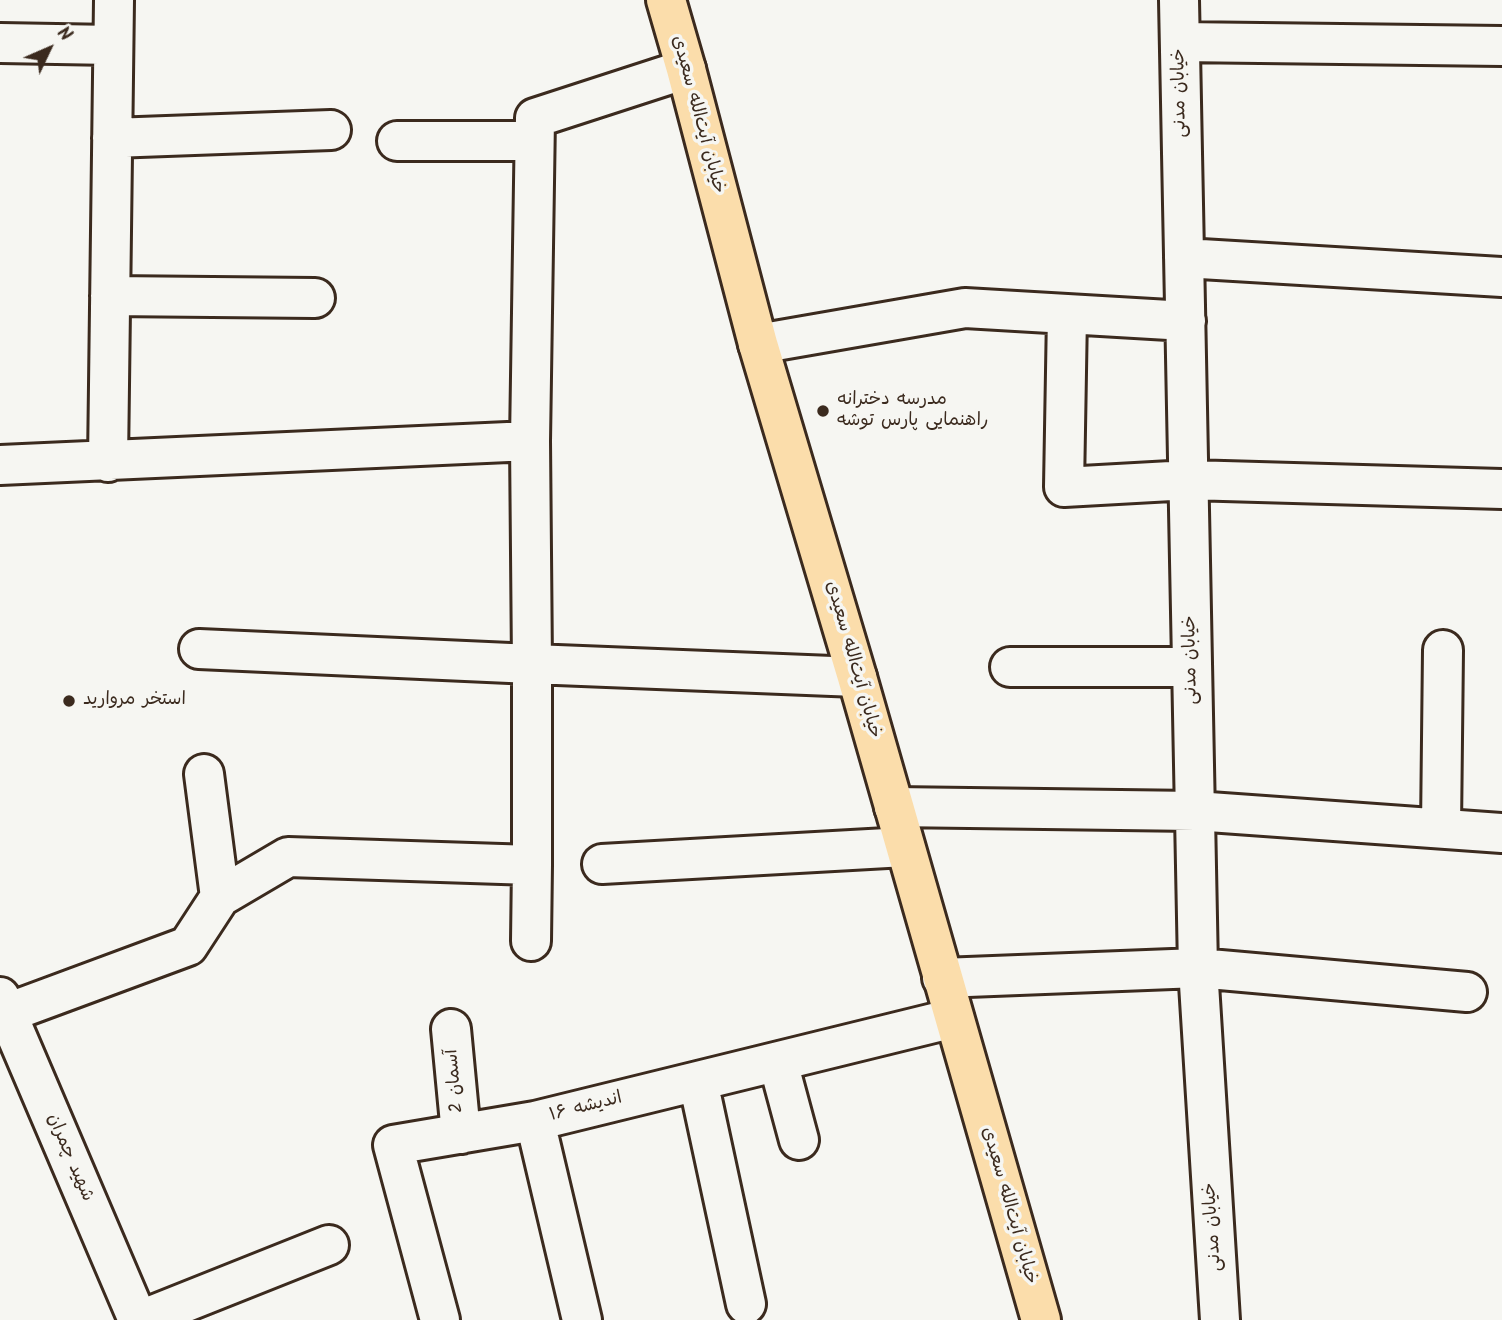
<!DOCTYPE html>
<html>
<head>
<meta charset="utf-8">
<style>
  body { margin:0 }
  #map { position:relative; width:1502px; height:1320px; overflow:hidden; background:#f6f6f2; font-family:Kalam,sans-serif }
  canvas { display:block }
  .north { position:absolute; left:14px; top:14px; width:70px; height:70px; -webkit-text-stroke:5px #f6f6f2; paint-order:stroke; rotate:46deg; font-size:19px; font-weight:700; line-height:28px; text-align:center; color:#3b2a1e }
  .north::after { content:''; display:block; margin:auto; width:24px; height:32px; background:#3b2a1e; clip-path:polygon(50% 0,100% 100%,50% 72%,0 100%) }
</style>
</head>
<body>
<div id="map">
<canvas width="1502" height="1320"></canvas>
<div class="north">N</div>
</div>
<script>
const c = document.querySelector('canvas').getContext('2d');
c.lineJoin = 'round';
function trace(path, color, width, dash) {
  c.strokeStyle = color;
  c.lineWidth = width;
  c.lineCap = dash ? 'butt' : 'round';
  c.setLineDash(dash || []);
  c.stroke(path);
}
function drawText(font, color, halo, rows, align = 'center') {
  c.font = font + ' Kalam,"Playpen Sans Arabic",sans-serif';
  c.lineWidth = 7;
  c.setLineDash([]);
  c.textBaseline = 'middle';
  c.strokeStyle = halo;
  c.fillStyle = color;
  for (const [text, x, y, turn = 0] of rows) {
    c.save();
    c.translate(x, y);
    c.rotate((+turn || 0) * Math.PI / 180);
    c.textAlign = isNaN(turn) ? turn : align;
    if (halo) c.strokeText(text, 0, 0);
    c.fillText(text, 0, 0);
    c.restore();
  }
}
const minor = new Path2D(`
  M1179,0L1198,968L1220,1320
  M1180,42L1502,46
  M0,43L113,45
  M112,138L331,130
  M397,141H534
  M1184,258L1502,277
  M110,296L315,298
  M1067,314L1064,487L1189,480L1502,489
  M758,344L965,308L1186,321
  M108,462L114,0
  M0,465L530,441
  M199,649L532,664L530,441L535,118L686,69
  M1010,667H1192
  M204,774L220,897
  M894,807L1195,811L1502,833
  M1441,828L1443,650
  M602,864L905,847
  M531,941L532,865
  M942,978L1198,968L1467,992
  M0,997L138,1320
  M7,1013L188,946L220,897L288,857L532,865V664L857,677
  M451,1029L461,1134
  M778,1062L799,1140
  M698,1081L746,1304
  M535,1121L582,1320
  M141,1320L329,1245
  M440,1320L393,1145L535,1121L954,1018`);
const major = new Path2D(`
  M666,0L686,69L758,344L857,677L1041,1320`);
trace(minor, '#3b2a1e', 44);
trace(major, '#3b2a1e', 44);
trace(minor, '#f6f6f2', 38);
trace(major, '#fbddab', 38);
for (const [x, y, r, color] of [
  [823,411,7,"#3b2a1e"],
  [69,701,7,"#3b2a1e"]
]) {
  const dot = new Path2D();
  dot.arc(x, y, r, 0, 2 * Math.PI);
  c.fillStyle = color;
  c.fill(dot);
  trace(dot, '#f6f6f2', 2.5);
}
drawText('18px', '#3b2a1e', '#f6f6f2', [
  ["خیابان مدنی",1181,93,-91],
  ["خیابان آیت‌الله سعیدی",697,115,75],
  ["خیابان آیت‌الله سعیدی",852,660,74],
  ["خیابان مدنی",1192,660,-91],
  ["آسمان 2",456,1081,-95],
  ["اندیشه ۱۶",586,1108,-14],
  ["شهید چمران",69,1158,67],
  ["خیابان آیت‌الله سعیدی",1008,1206,74],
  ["خیابان مدنی",1214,1227,-94]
]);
drawText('18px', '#3b2a1e', '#f6f6f2', [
  ["مدرسه دخترانه",837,401],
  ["راهنمایی پارس توشه",837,422],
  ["استخر مروارید",83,701]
], 'left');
</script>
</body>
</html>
